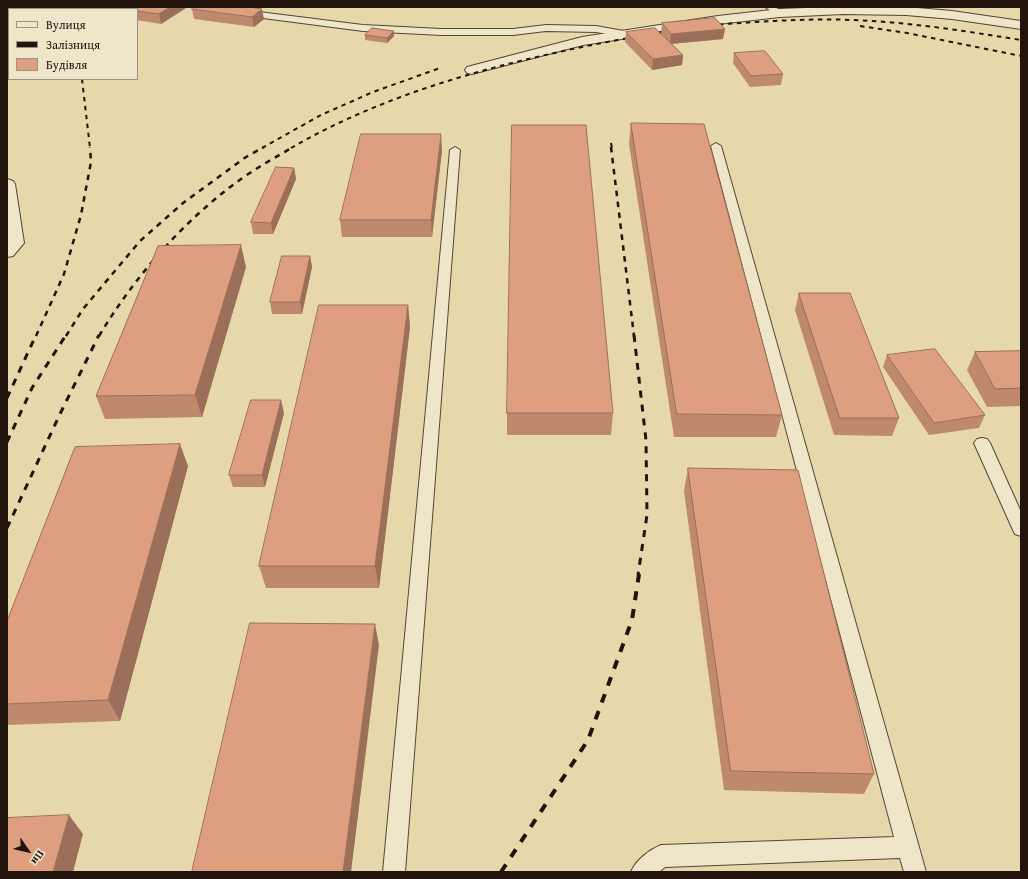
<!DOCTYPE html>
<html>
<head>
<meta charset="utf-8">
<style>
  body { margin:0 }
  #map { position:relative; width:1028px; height:879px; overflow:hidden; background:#e7d8ac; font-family:"Gentium Book Plus",serif }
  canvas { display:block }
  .frame { position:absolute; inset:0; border:8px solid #23130d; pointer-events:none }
  .legend { position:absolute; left:8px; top:8px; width:130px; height:72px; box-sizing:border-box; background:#efe6c9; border:1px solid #9d927e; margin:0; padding:5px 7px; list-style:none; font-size:12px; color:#23130d }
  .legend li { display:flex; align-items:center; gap:8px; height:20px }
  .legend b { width:20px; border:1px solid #9d927e }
  .north { position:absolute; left:8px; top:831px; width:40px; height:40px; -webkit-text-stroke:3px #efe6c9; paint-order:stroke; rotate:124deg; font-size:11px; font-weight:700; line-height:16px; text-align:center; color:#23130d }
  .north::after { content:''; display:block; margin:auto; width:14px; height:18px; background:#23130d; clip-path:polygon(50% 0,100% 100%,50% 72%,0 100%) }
</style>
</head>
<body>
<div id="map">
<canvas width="1028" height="879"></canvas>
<div class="frame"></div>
<ul class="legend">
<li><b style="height:5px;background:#efe6c9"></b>Вулиця</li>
<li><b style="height:5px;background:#23130d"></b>Залізниця</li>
<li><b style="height:11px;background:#de9f80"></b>Будівля</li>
</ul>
<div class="north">Пн</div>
</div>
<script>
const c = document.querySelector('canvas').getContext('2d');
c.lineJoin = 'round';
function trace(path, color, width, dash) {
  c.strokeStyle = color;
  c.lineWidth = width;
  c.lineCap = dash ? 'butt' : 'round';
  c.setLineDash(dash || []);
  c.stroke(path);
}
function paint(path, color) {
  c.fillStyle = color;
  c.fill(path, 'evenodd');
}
const lane = new Path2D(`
  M765,7H775L784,13L783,15H777Z
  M243,10L363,25L441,29H513L546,25L596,26L624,31L628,34L624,37L596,32L546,31L513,35H441L363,31L240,15L239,13L240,11Z
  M716,143L721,146L926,872H904L900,858L665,867L659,872H631C636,860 649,850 661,845L894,837L711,146Z
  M455,147L460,150L405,872H383L450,150Z
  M982,438L987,439L990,443L1021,512V536L1015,534L1013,530L974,443L977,439Z`);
const street = new Path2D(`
  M828,7H906L952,11L1021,21V29L952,19L906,15L843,14L780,17L718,24L583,45L472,74L467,73L465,70L467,67L582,37L718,16L780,9Z
  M7,179L13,181L15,184L24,243L13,256L7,257Z`);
trace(lane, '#544435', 2);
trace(street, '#544435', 2);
paint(lane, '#efe6c9');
paint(street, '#efe6c9');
trace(new Path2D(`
  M44,7L45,9
  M710,25C757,22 805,18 852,20C909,22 965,31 1021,40
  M860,26L907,33L1021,56
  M82,79L90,148
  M611,143L612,148
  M262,148L321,115L373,92L440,68
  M291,148C407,81 542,53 672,30`), '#23130d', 2, [4.5, 4.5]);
trace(new Path2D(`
  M611,147L634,336
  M36,336L64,274L81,215L91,162L90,147
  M66,336L83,309L140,241L183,203L246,157L264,147
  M99,336C135,276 184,220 241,179C258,167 276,157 293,147`), '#23130d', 2.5, [5.5, 5.5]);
trace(new Path2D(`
  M634,335L646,440L647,515L638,575
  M7,398L36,335
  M7,442L32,388L66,335
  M7,528L59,416L99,335`), '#23130d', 3, [7, 7]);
trace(new Path2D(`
  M501,872L588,740L632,620L639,574`), '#23130d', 4, [9, 9]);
paint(new Path2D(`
  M95,7H185L186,8L161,24L137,20V9H96Z
  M192,9L264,19L254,27L194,19Z
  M662,23L723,39L671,44L683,55L682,65L652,70L625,42L626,32L666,39L661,33Z
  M394,31V36L387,43L365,40V35Z
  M734,53L783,74L781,85L750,87L733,63Z
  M631,123L782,415L776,437H674L629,144Z
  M442,150L432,237H342L340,220Z
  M294,168L296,179L273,234H253L251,222Z
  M310,256L312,267L302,314H272L270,302Z
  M246,267L202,417L105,419L96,396Z
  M799,293L899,418L892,436L834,435L795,310Z
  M408,305L410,327L379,588H266L259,566Z
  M1021,351V406L987,407L967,370L975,352Z
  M887,355L985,415L979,428L929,435L883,367Z
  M284,413L265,487H233L229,475Z
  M507,413H613L611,435H507Z
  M188,466L120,721L7,725V621Z
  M688,468L874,774L864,794L724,790L684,491Z`), '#bf896e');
paint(new Path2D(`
  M170,7H185L186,8L161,24L159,14Z
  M262,9L264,19L254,27L252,17Z
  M725,29L723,39L670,44L671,34Z
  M394,31V36L387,43V38Z
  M683,55L682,65L652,70L653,59Z
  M441,134L442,150L432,237L431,220Z
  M294,168L296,179L273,234L271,223Z
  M241,245L246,267L202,417L195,395Z
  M310,256L312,267L302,314L300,302Z
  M408,305L410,327L379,588L375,566Z
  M281,400L284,413L265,487L262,475Z
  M180,444L188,466L120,721L108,700Z
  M375,624L379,645L351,872H343Z
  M69,815L83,834L73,872H53Z`), '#9b6f5a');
const building = new Path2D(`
  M114,7H170L159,14L137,11V9H127Z
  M194,7H249L262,9L252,17L192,9Z
  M715,18L725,29L671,34L662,23Z
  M372,28L394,31L387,38L365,35Z
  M655,28L683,55L653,59L626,32Z
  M765,51L783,74L751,76L734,53Z
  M631,123L704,124L782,415L677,414Z
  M512,125H586L613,413H507Z
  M361,134H441L431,220H340Z
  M276,167L294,168L271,223L251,222Z
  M241,245L195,395L96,396L158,246Z
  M282,256H310L300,302H270Z
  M799,293H850L899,418H840Z
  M319,305H408L375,566H259Z
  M935,349L985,415L934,423L887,355Z
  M1021,351V388L995,389L975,352Z
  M251,400H281L262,475H229Z
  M180,444L108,700L7,704V621L75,447Z
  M688,468L798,470L874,774L731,771Z
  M250,623L375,624L343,872H192Z
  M69,815L53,872H7V818Z`);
paint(building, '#de9f80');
trace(building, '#9b6f5a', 1);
</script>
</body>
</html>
